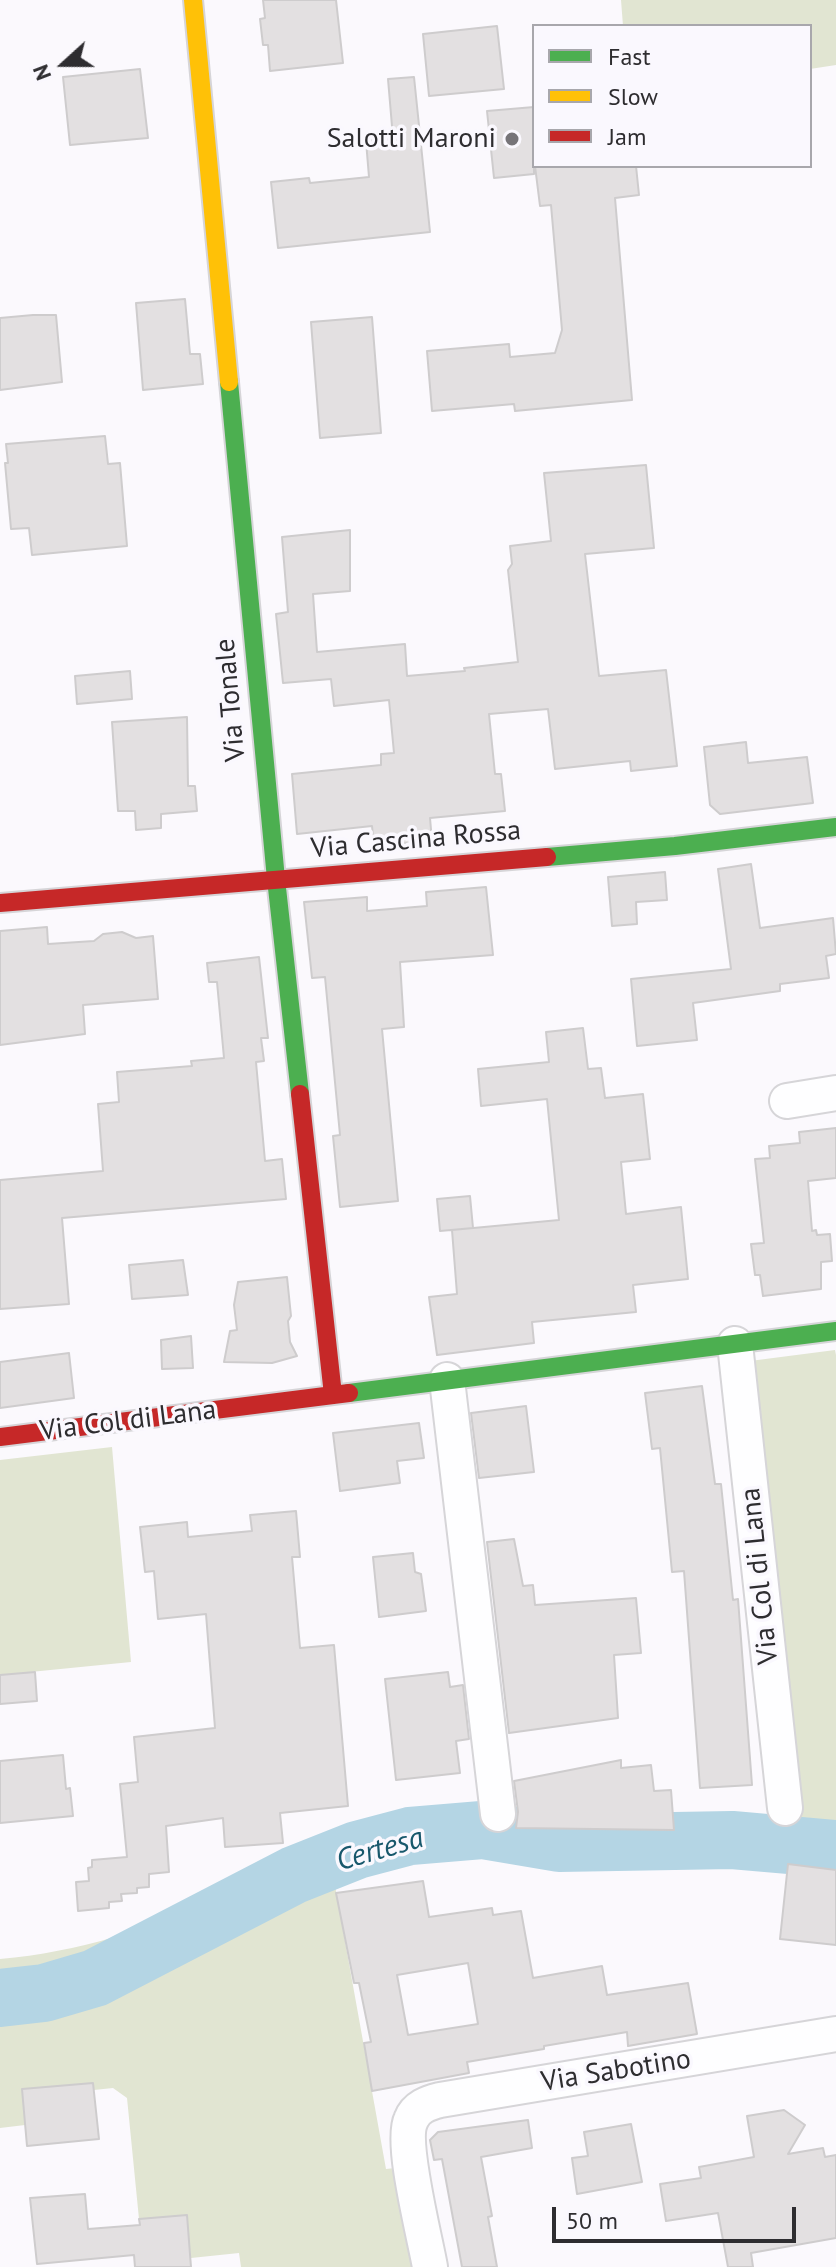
<!DOCTYPE html>
<html>
<head>
<meta charset="utf-8">
<style>
  body { margin:0 }
  #map { position:relative; width:836px; height:2267px; overflow:hidden; background:#fbf9fd; font-family:"PT Sans",sans-serif }
  canvas { display:block }
  .legend { position:absolute; left:532px; top:24px; width:280px; height:144px; box-sizing:border-box; background:#faf8fe; border:2px solid #a8a7ac; margin:0; padding:10px 14px; list-style:none; font-size:24px; color:#2e2d30 }
  .legend li { display:flex; align-items:center; gap:16px; height:40px }
  .legend b { width:40px; border:2px solid #a8a7ac }
  .north { position:absolute; left:24px; top:24px; width:80px; height:80px; -webkit-text-stroke:6px #faf8fe; paint-order:stroke; rotate:249deg; font-size:22px; font-weight:700; line-height:32px; text-align:center; color:#2e2d30 }
  .north::after { content:''; display:block; margin:auto; width:28px; height:36px; background:#2e2d30; clip-path:polygon(50% 0,100% 100%,50% 72%,0 100%) }
  .scale { position:absolute; left:552px; top:2207px; width:244px; height:36px; box-sizing:border-box; border:4px solid #2e2d30; border-top:0; padding-left:10px; font-size:24px; line-height:28px; white-space:nowrap; color:#2e2d30; -webkit-text-stroke:6px #faf8fe; paint-order:stroke }
</style>
</head>
<body>
<div id="map">
<canvas width="836" height="2267"></canvas>
<ul class="legend">
<li><b style="height:10px;background:#4caf50"></b>Fast</li>
<li><b style="height:10px;background:#ffc107"></b>Slow</li>
<li><b style="height:10px;background:#c62828"></b>Jam</li>
</ul>
<div class="north">N</div>
<div class="scale">50 m</div>
</div>
<script>
const c = document.querySelector('canvas').getContext('2d');
c.lineJoin = 'round';
function paint(path, color) {
  c.fillStyle = color;
  c.fill(path, 'evenodd');
}
function trace(path, color, width, dash) {
  c.strokeStyle = color;
  c.lineWidth = width;
  c.lineCap = dash ? 'butt' : 'round';
  c.setLineDash(dash || []);
  c.stroke(path);
}
function drawText(font, color, halo, rows, align = 'center') {
  c.font = font + ' "PT Sans",sans-serif';
  c.lineWidth = 7;
  c.setLineDash([]);
  c.textBaseline = 'middle';
  c.strokeStyle = halo;
  c.fillStyle = color;
  for (const [text, x, y, turn = 0] of rows) {
    c.save();
    c.translate(x, y);
    c.rotate((+turn || 0) * Math.PI / 180);
    c.textAlign = isNaN(turn) ? turn : align;
    if (halo) c.strokeText(text, 0, 0);
    c.fillText(text, 0, 0);
    c.restore();
  }
}
paint(new Path2D(`
  M621,0H836V65L810,69V26H623Z
  M835,1350L836,1355V1839L777,1832L776,1822H793L750,1361Z
  M112,1447L131,1662L0,1675V1460Z
  M455,1841C498,1841 537,1858 581,1859C617,1860 654,1853 690,1852C739,1851 787,1855 836,1861V1870L710,1857L615,1865L566,1866L478,1855L427,1858L379,1866L334,1880L386,2169L395,2168L413,2267H241L239,2253L191,2258L186,2215L139,2219L127,2098L113,2088L94,2090L92,2083L23,2089L25,2125L0,2128V2014L37,2011L94,1995L214,1936L344,1867L389,1852Z
  M222,1896C144,1936 89,1968 0,1976V1959C79,1952 150,1929 222,1896Z`), '#e1e5d2');
trace(new Path2D(`
  M0,1998L44,1993L95,1978L294,1875L357,1850L410,1836L482,1830L559,1843L732,1840L836,1849`), '#b4d5e4', 58);
const building = new Path2D(`
  M263,0H336L343,63L270,71L268,45H263L260,19L265,18Z
  M497,26L504,89L429,96L423,34Z
  M140,69L148,138L70,145L63,77Z
  M414,77L430,232L278,248L271,182L309,178L310,183L369,177L366,141L393,138L388,79Z
  M534,107V174L494,178L487,111Z
  M535,166H636L639,195L615,198L632,400L515,411L514,404L432,411L427,351L509,344L510,357L555,353L562,330L551,205L540,206Z
  M185,299L190,354H200L203,384L143,390L136,303Z
  M33,315H56L62,382L0,390V318Z
  M372,317L381,433L320,438L311,322Z
  M105,436L108,464L120,463L127,546L32,555L29,528L11,529L5,463H8L6,444Z
  M646,465L654,548L585,554L599,676L666,670L677,766L631,771L630,761L555,769L548,709L489,714L495,774H501L505,811L430,818L432,841L374,846L372,826L297,834L292,774L381,765V754L394,753L389,700L334,706L331,679L283,683L276,614L288,612L282,537L350,530V591L313,594L317,652L405,644L407,676L465,671L464,668L518,662L508,570L512,564L510,546L551,541L544,473Z
  M130,671L132,699L77,704L75,676Z
  M187,717L188,786H195L197,811L161,814V828L136,830L135,811H118L112,722Z
  M746,742L748,763L807,757L813,803L720,814L710,805L704,747Z
  M751,864L760,928L833,918L836,954L826,956L829,978L780,984V991L693,1003L697,1040L637,1046L631,979L731,969L718,869Z
  M665,872L667,900L636,902L637,924L612,926L608,877Z
  M486,887L493,955L400,962L404,1027L382,1029L398,1201L340,1207L333,1136L340,1135L325,977L312,978L304,902L367,897V911L427,906L426,892Z
  M47,927L48,944L94,941L103,934L122,932L136,938L153,936L158,999L83,1005L85,1034L0,1045V931Z
  M259,957L268,1038H261L264,1061L256,1062L265,1161L282,1159L286,1199L62,1218L69,1304L0,1309V1180L103,1171L98,1104L119,1102L117,1072L192,1066L191,1061L224,1058L217,982H209L207,963Z
  M583,1028L588,1069L601,1068L605,1098L643,1094L650,1159L621,1162L626,1214L681,1207L688,1279L633,1285L636,1312L532,1322L534,1343L437,1355L429,1297L457,1294L452,1230L559,1220L547,1099L481,1106L478,1069L549,1062L546,1032Z
  M836,1128V1178L808,1181L812,1231L816,1230L817,1235L830,1234L832,1261L821,1262V1289L763,1296L760,1275H755L751,1244L764,1243L755,1159L770,1158L769,1146L800,1143L799,1132Z
  M470,1196L473,1228L440,1231L437,1199Z
  M183,1260L188,1295L132,1299L129,1265Z
  M287,1277L291,1316L288,1321L290,1342L297,1356L272,1363L224,1362L230,1331L237,1330L234,1305L238,1282Z
  M191,1336L193,1368L162,1369L161,1340Z
  M69,1353L74,1398L0,1408V1362Z
  M702,1386L715,1484H721L733,1600L738,1599L752,1785L700,1788L684,1571L672,1572L660,1448L652,1449L645,1393Z
  M526,1406L534,1472L479,1478L471,1413Z
  M419,1423L424,1458L397,1461L400,1483L340,1491L333,1433Z
  M296,1511L300,1557H292L300,1648L334,1645L348,1806L280,1813L283,1843L225,1847L223,1818L166,1826L169,1872L149,1874V1887L137,1888V1893L121,1894L122,1901L109,1902V1908L78,1911L76,1882L89,1881L88,1868L92,1867V1860L127,1857L120,1784L138,1782L134,1737L215,1728L206,1614L158,1619L154,1571L145,1572L140,1527L187,1522L188,1537L252,1531L250,1515Z
  M514,1539L523,1586L533,1585L535,1605L636,1598L641,1653L614,1655L618,1718L509,1733L487,1542Z
  M413,1553L415,1572L421,1574L426,1611L379,1617L373,1557Z
  M35,1672L37,1701L0,1704V1675Z
  M448,1672L450,1687L463,1685L469,1739L456,1741L460,1773L396,1780L385,1679Z
  M63,1755L66,1789L70,1788L73,1816L0,1823V1761Z
  M621,1760V1768L651,1765L654,1791L671,1790L674,1830L516,1828L518,1812L514,1781Z
  M788,1864L836,1870V1945L780,1939Z
  M423,1881L429,1917L492,1908L493,1915L521,1911L533,1978L602,1966L607,1995L688,1983L697,2034L628,2046L627,2032L544,2046V2049L467,2062L469,2073L372,2091L364,2043L371,2042L359,1983H354L336,1893ZM468,1963L478,2024L408,2035L397,1975Z
  M93,2083L99,2139L27,2146L22,2089Z
  M784,2110L805,2125L788,2154L823,2148L825,2157L836,2155V2238L751,2253L753,2267H728L718,2213L666,2221L660,2184L701,2178L699,2167L754,2157L747,2116Z
  M528,2120L532,2148L481,2157L492,2216L488,2217L497,2267H462L442,2159L434,2160L430,2140L438,2132Z
  M631,2124L642,2182L577,2194L572,2158L588,2156L584,2132Z
  M85,2194L88,2229L140,2225L139,2219L187,2215L191,2267H135L134,2255L37,2264L30,2198Z`);
paint(building, '#e3e0e1');
trace(building, '#cecccd', 2);
const street = new Path2D(`
  M787,1101L836,1093
  M735,1344L785,1808
  M447,1380L498,1814
  M430,2267C425,2238 400,2142 411,2120C416,2107 428,2103 440,2100L836,2034`);
const fast = new Path2D(`
  M229,382L276,879L300,1094
  M547,857L675,846L836,827
  M349,1393L836,1331`);
const slow = new Path2D(`
  M193,0L229,382`);
const jam = new Path2D(`
  M0,903L547,857
  M300,1094L333,1395
  M0,1437L349,1393`);
trace(street, '#d6d5d8', 38);
trace(fast, '#d6d5d8', 22);
trace(slow, '#d6d5d8', 22);
trace(jam, '#d6d5d8', 22);
trace(street, '#fefeff', 34);
trace(fast, '#4caf50', 18);
trace(slow, '#ffc107', 18);
trace(jam, '#c62828', 18);
for (const [x, y, r, color] of [
  [512,139,8,"#767478"]
]) {
  const dot = new Path2D();
  dot.arc(x, y, r, 0, 2 * Math.PI);
  c.fillStyle = color;
  c.fill(dot);
  trace(dot, '#faf8fe', 3);
}
drawText('28px', '#2e2d30', '#faf8fe', [
  ["Salotti Maroni",496,139]
], 'right');
drawText('28px', '#2e2d30', '#faf8fe', [
  ["Via Tonale",231,700,-95],
  ["Via Cascina Rossa",416,840,-5],
  ["Via Col di Lana",128,1421,-7],
  ["Via Col di Lana",760,1576,-96],
  ["Via Sabotino",616,2071,-9]
]);
drawText('italic 30px', '#18586c', '#faf8fe', [
  ["Certesa",380,1850,-16]
]);
</script>
</body>
</html>
